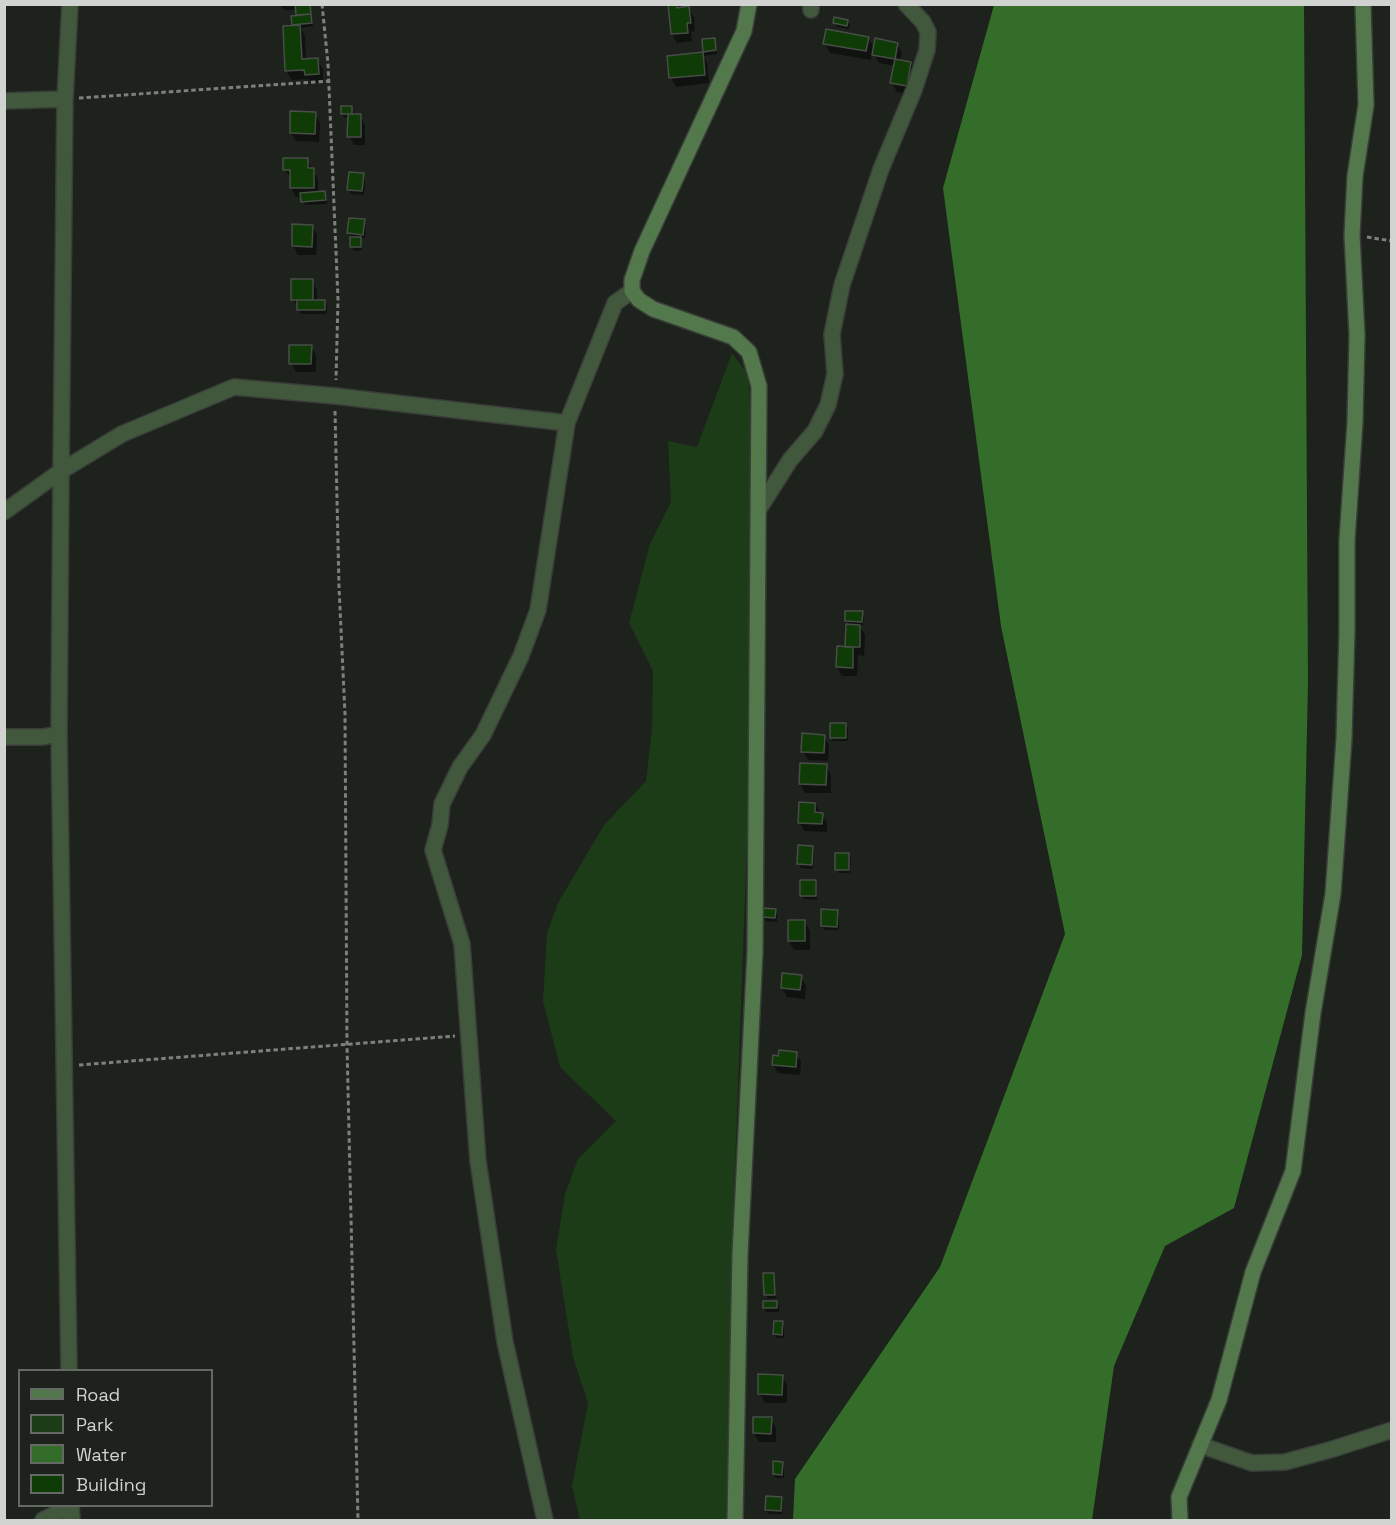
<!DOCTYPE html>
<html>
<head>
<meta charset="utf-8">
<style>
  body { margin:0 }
  #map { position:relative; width:1396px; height:1525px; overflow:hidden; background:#1d221c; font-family:"Space Grotesk",sans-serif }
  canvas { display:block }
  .frame { position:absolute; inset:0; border:6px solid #d0d3d0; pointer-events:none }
  .legend { position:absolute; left:18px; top:1369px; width:195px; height:138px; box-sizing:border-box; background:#1d221c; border:2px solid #656964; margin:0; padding:8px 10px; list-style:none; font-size:18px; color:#d0d3d0 }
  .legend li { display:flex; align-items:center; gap:12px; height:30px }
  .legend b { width:30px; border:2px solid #656964 }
</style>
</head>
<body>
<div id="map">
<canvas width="1396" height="1525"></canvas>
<div class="frame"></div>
<ul class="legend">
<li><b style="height:8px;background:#53784c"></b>Road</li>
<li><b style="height:16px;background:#1c3b17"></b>Park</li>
<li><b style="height:16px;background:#346d29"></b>Water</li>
<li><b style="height:16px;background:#0f3b06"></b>Building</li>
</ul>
</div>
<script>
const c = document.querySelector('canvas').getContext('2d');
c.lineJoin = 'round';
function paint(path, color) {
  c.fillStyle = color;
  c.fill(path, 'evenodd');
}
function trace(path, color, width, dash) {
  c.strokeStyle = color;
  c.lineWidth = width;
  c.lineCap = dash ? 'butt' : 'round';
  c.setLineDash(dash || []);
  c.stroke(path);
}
paint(new Path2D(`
  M732,353L748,374L752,427L751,734L732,1249L726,1520H580L572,1486L588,1403L573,1357L556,1250L565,1194L578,1159L616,1121L560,1067L543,1001L547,933L558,903L604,825L646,781L652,729L653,671L629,623L650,544L671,502L668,441L697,447Z`), '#1c3b17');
paint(new Path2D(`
  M994,5H1304L1308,683L1302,955L1234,1208L1165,1246L1114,1366L1092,1520H793L795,1479L940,1267L1065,934L1001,626L943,188Z`), '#346d29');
paint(new Path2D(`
  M280,4H309L311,8L313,26L300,28L305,36L306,60H317L323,69V83H311L309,79L292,80L286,71L284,28L295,27L293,25L298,17L297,10H284Z
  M669,4H680L681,9L688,8L694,17L695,31L691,32L692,41L677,43L672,34Z
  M847,21L850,25L849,29L837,27L835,23Z
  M868,38L875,49L897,44L902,53L900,61L910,63L915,72L911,95L897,92L892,83L895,66L879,63L872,52L871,60L830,53L825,44Z
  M714,40L716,43L717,54L703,56L707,62L709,83L676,87L671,78L669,57L705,53L703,41Z
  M351,108L354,112V116H360L365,125V145H354L349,136V118L344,117L342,114Z
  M315,114L320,123L319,142L296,141L291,133Z
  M307,160L318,179V193H324L327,197V204L305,205L302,197H296L291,188V178H290L285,169Z
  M363,175L365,178L364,195L351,194L349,190Z
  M364,221L366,225L365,238L359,237L362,242V250L354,251L352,247V238L349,233Z
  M312,226L317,235L316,255H298L293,246Z
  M312,281L317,290V301H324L327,305V314H301L293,299Z
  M311,346L316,355V372H296L291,363Z
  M862,613L864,617L863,625H859L865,635L864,656L858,655L857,676H842L837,667L847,648L849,626L846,621Z
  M845,724L848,728V741H833L831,737Z
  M824,736L829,745L828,761L808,760L803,751Z
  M826,766L831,775V793H805L800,784Z
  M815,804L827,823V832L804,831L799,822Z
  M812,848L814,851L813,869L801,868L799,864Z
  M848,854L851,858L850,873H839L836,869Z
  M815,881L817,885V900L804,899L801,895Z
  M775,911L777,914V922L766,921L764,917Z
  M837,911L839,915V930H825L822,926Z
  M805,922L810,931V950H794L789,941Z
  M801,977L806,986L805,999L787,997L782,988Z
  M796,1054L801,1062L800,1075L778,1073L773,1064Z
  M773,1274L775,1278L776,1298L768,1299L766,1295Z
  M776,1302L779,1306V1312H766L764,1308Z
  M782,1322L784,1326V1338H777L775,1334Z
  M782,1376L787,1385V1403H765L760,1394Z
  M771,1419L776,1428V1442H759L754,1433Z
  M782,1463L784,1467V1478H776L774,1474Z
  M781,1498L783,1502L782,1514H769L766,1510Z`), '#0007');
const building = new Path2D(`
  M295,4H310L311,14L296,15Z
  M668,4H677V8L689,6L691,23H687L688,33L671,34Z
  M311,14L312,23L292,25L291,16Z
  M834,17L848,20L847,26L833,23Z
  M300,25L302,59L318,58L319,74L305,75L304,70L285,71L283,26Z
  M826,29L869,37L866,51L823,44Z
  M715,38L716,50L703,52L702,39Z
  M875,38L898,43L895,59L872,55Z
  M703,52L705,75L669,78L667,56Z
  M895,59L911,62L907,86L890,83Z
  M341,106H352V114H341Z
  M290,111L316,112L315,134L290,133Z
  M348,114H361V137H347Z
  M283,158H308V168H314V188H290V170H283Z
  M349,172L364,173L362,191L347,190Z
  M325,191L326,200L301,202L300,193Z
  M349,218L365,219L363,235L347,233Z
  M292,224L313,225L312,247L292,246Z
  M350,237H361V247H350Z
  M291,279H313V300H291Z
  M297,300H325V310H297Z
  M289,345H312L311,364H289Z
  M845,611H863L862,622L845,621Z
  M846,624L860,625V647H845Z
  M837,646L853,647V668L836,667Z
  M830,723H846V738H830Z
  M802,733L825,735L824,753L801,752Z
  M800,763L827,764L826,785L799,784Z
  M799,802L815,803V812L823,813L822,824L798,823Z
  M798,845L813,846L812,865L797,864Z
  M835,853H849V870H835Z
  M800,880H816V896H800Z
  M763,908L776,909L775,918L762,917Z
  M821,909L838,910L837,927L821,926Z
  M788,920H805V941H788Z
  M782,973L802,975L800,990L781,988Z
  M779,1050L797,1052L796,1067L772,1065L773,1055L778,1056Z
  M763,1273H774L775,1295H764Z
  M763,1301H777V1308H763Z
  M774,1321H783L782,1335L773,1334Z
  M758,1374L783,1375L782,1395L758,1394Z
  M753,1417H772L771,1434L753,1433Z
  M773,1461L783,1462L782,1475L773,1474Z
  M766,1496L782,1497L781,1511L765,1510Z`);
paint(building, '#0f3b06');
trace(building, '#484d47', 1.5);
const street = new Path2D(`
  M811,4V10
  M4,101L65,99
  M759,509L790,460L815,431L828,405L835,374L832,334L842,285L881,169L914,90L927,50L928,32L923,22L906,4
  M4,512L61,471L122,434L234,387L335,396L567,423L615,303L632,291
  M4,737H43L59,734
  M69,1370L59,734L61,471L65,99L70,4
  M1200,1445L1252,1463L1285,1462L1333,1449L1392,1430
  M71,1506L72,1520
  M43,1520L71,1506
  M545,1520L505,1342L478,1161L462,944L433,850L440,825L442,804L460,767L483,735L521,656L538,610L567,423`);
const secondary = new Path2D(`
  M735,1520L740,1254L755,952L759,386L749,352L733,337L653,309L639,300L632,291V280L642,251L744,31L749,4
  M1180,1520L1179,1497L1219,1400L1253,1272L1293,1171L1313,1013L1333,894L1344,739L1347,630V540L1355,422L1357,335L1352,235L1355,176L1366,105L1363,4`);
trace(street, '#3a3e39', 18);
trace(secondary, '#3a3e39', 18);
trace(new Path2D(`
  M322,4L328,64L338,299L336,380
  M79,98L329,81
  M1367,237L1392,241
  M335,411L339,587L345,714L347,1045L358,1520
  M79,1065L455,1036`), '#7d817d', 3, [4.5, 3]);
trace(street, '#41583d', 15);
trace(secondary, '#53784c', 15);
</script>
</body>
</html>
